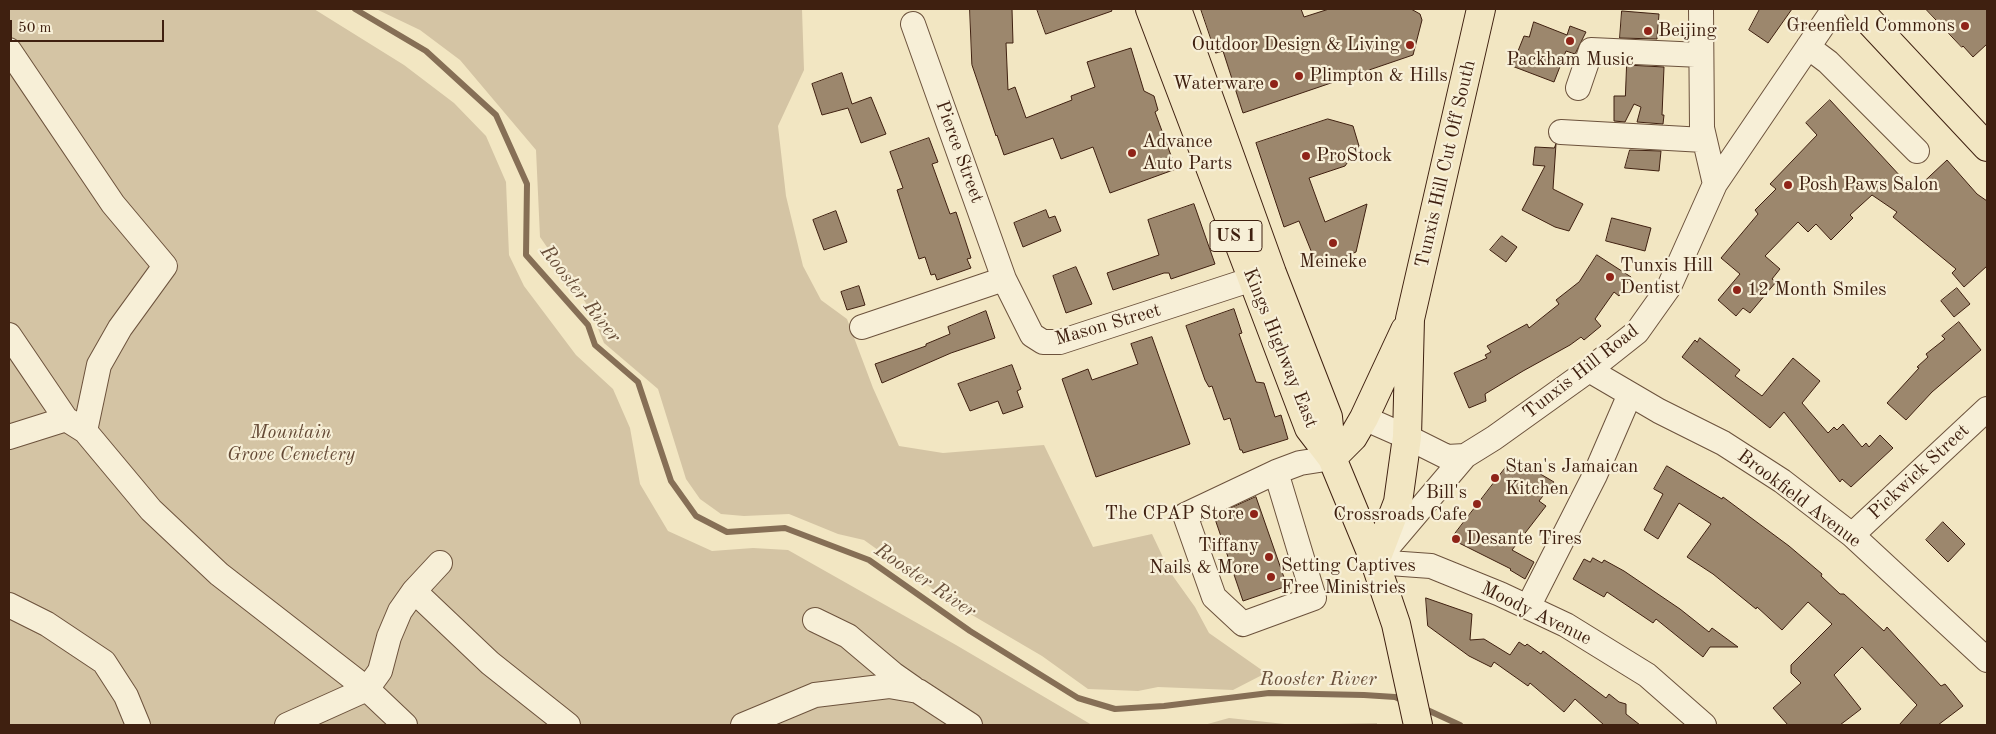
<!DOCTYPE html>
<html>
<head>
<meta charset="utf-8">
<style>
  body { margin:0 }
  #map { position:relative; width:1996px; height:734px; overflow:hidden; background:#f2e6c2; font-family:"Old Standard TT",serif }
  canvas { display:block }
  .frame { position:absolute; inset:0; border:10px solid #3f2010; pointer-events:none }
  .scale { position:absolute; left:10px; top:20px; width:154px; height:22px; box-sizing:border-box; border:2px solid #3f2010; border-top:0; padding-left:6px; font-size:15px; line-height:18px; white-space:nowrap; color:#3f2010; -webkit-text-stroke:4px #f7efd7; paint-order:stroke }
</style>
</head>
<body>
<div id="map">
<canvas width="1996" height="734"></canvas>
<div class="frame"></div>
<div class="scale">50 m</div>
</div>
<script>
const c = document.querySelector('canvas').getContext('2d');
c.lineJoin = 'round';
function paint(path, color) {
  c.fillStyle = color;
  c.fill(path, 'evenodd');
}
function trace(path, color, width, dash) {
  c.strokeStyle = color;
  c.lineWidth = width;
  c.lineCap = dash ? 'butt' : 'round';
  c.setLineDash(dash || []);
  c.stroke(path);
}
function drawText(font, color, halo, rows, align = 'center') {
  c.font = font + ' "Old Standard TT",serif';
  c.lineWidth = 4.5;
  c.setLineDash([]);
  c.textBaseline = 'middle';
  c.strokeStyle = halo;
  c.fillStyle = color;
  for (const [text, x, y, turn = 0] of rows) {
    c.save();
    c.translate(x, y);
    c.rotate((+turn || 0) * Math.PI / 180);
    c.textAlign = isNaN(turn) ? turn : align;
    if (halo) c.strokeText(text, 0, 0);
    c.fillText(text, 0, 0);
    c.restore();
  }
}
paint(new Path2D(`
  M9,9H314L404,65L454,103L486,136L506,182L509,255L524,286L576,355L613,389L630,428L640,484L668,531L712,551L753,548L788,550L956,645L1092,725H9Z
  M376,9H802L804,70L778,126L786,196L803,266L821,300L847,319L873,388L899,446L943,453L1044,445L1093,547L1152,534L1170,572L1195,607L1209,633L1266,673L1233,690L1158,687L1138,691L1088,689L1042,656L955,605L864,540L838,534L789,514L744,516L721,514L700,499L686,479L658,389L604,343L590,309L540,237L536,150L460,60L420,30Z
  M1229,718L1294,725L1377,723V725H1204Z`), '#d4c4a4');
trace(new Path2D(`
  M355,9L426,51L496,115L527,184L526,255L588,325L595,345L638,382L671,481L696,516L727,532L785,528L869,560L970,631L1078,698L1115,709L1164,706L1269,693L1364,695L1395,697L1404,701
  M1423,708L1460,725`), '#866f56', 6);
const building = new Path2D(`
  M970,9H1012L1013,43H1006L1008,90L1015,87L1026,118L1072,100L1071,96L1095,87L1087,62L1131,48L1144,91L1154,96L1158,110L1155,112L1176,169L1110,193L1093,147L1061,159L1053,138L1004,155L997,135L996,136L972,65Z
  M1037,9H1111L1112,11L1046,34Z
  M1201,9H1301L1304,17L1329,9H1411L1420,14L1422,20L1413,55L1243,113L1223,51L1216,53Z
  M1760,9H1792L1768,43L1749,30Z
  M1926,9H1987V44L1973,57L1963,46L1962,47Z
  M1622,11L1659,14L1657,39L1620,38Z
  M1534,22L1567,35L1570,26L1586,32L1575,54L1566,51L1554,82L1512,66L1524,36L1529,37Z
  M1627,65L1664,67L1662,115H1664L1663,124L1637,122L1641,107L1634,104L1625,122L1614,121V96H1625Z
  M842,73L852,104L871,97L886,134L861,143L848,108L822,115L812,84Z
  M1830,100L1914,191L1947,160L1977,194L1987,201V266L1964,287L1952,273L1956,269L1893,217L1897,212L1872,195L1850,215L1853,218L1831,240L1816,224L1808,232L1798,222L1765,256L1780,269L1772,279L1776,282L1750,313L1743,308L1736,316L1718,300L1740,274L1721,258L1758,214L1755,210L1776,189L1770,184L1817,135L1806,123Z
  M1328,119L1353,126L1359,146L1345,166L1309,178L1325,222L1367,204L1356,252L1318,268L1299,221L1284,227L1256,143Z
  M929,138L938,162L932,164L950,214L956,212L971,258L967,259L971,268L937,280L935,274L931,275L925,257L919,259L897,190L903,188L890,152Z
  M1556,144L1553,189L1583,204L1569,231L1555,227L1522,210L1545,166L1533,165L1535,147L1554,148Z
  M1630,150L1661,151L1659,171L1625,168Z
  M1194,204L1215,264L1171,279L1169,273H1164L1113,290L1107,273L1159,255L1148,220Z
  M1046,210L1049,218L1055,216L1061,231L1023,247L1014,223Z
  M836,211L847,242L824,250L813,220Z
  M1612,218L1651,228L1645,251L1606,241Z
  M1502,236L1517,247L1506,262L1490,250Z
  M1597,255L1631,277L1619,296L1614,292L1595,319L1601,326L1584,340L1581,337L1570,345L1523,371L1485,394L1486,401L1469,408L1454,373L1487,358L1485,355L1491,352L1487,346L1527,324L1529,328L1559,304L1556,300L1579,282Z
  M1076,267L1092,304L1066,313L1053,276Z
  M859,286L865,305L847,310L841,292Z
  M1957,288L1970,304L1954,317L1941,301Z
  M1234,309L1242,333L1239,334L1256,382L1264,383L1275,417L1281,415L1288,439L1243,453L1242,450H1240L1230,418L1224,420L1212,386L1209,387L1205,380L1186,326Z
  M986,311L995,338L951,353L882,383L875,364L926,346V344L950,334L948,327Z
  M1959,322L1981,350L1932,392L1906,420L1887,403L1919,368L1917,367L1928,357L1926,354L1945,339L1942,336Z
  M1152,337L1190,444L1096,477L1062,379L1088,369L1092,380L1138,364L1131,344Z
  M1700,338L1740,370L1735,376L1762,396L1793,358L1820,381L1802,403L1828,433L1834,427L1837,430L1843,424L1862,447L1866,443L1869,447L1880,435L1893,448L1851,487L1842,479L1840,482L1784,412L1770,428L1682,357L1695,340L1697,342Z
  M1012,365L1021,389L1017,391L1023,407L1003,414L998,401L970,411L958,384Z
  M1513,458L1554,482L1539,501L1546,506L1512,550L1534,562L1525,579L1510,570L1511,569L1457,542L1454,535Z
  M1667,466L1722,499L1723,497L1789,546L1822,574L1821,576L1840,594H1844L1884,631L1887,627L1941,686L1945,684L1963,706L1938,725H1899L1917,705L1862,647L1834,675L1861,709L1840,725H1788L1773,708L1801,683L1791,673V665L1832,624L1808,602L1782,630L1757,607L1756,609L1713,574L1687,557L1711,524L1679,503L1658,539L1644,530L1663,494L1654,489Z
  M1256,497L1287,586L1243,601L1214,516Z
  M1943,522L1965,544L1948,562L1926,540Z
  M1593,558L1602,563L1604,560L1624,571L1680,609L1709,632L1712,628L1738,647H1710L1703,657L1656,619L1653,623L1607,592L1604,597L1573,579L1584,559L1590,562Z
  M1426,598L1472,614L1470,640L1484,639L1510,655L1519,642L1525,646L1527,644L1541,654L1543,651L1606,698L1609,694L1619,702L1626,704V714L1640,725H1604L1575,699L1564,712L1530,683L1528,686L1494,662L1491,667L1469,656L1428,626Z`);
paint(building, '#9c876d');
trace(building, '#3f2010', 1);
const minor = new Path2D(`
  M1701,9L1702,128L1715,184
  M913,24L1004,279
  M1808,47L1828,62L1917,151
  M9,50L113,204L165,266L120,328L99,365L85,431
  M1578,88L1591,50L1701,55
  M1561,132L1704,140
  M862,327L1004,279L1032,335L1043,342H1060L1271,273
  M9,335L66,419L85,431L151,510L219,574L367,689L405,725
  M1589,370L1659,411L1723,443L1782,481L1852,535L1987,660
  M1364,418L1407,437L1447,457L1465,456
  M9,437L66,419
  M1276,472L1314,598L1243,624L1214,597L1185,515L1276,472L1300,463L1332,458
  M1852,535L1987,409
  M1381,555L1465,456L1494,438L1589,370L1637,332L1669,287L1715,184L1834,9
  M1375,562L1431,566L1500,594L1566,625L1647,675L1704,725
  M414,591L440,563
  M9,605L47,624L104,662L126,696L138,725
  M1528,607L1595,475L1630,394
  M815,620L848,636L893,674L913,688
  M287,725L367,689L380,671L389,637L400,611L414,591L490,663L568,725
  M743,725L815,695L889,686L918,691L970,725`);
const major = new Path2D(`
  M1150,9L1309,428L1332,458L1375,562L1396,624L1418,725
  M1177,9L1272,273L1328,417L1332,458
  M1858,9L1987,147
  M1332,458L1353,437L1364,418L1405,330
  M1375,562L1398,502L1407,437L1410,319L1481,9`);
trace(minor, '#6c523c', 26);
trace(major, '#3f2010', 30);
trace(minor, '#f7efd7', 24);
trace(major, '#f2e6c2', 28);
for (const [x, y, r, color] of [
  [1965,26,5,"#8f2418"],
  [1648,31,5,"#8f2418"],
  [1570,41,5,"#8f2418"],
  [1410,45,5,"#8f2418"],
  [1299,76,5,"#8f2418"],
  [1274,84,5,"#8f2418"],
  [1132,153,5,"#8f2418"],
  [1306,156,5,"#8f2418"],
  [1788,185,5,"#8f2418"],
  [1333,243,5,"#8f2418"],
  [1610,277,5,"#8f2418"],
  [1737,290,5,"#8f2418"],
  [1495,478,5,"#8f2418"],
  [1477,504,5,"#8f2418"],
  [1254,514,5,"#8f2418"],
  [1456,539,5,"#8f2418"],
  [1269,557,5,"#8f2418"],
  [1271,577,5,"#8f2418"]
]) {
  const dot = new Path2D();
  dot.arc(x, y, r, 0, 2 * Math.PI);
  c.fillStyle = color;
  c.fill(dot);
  trace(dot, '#f7efd7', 2);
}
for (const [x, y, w] of [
  [1236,236,52]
]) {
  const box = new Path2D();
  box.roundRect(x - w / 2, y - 15.5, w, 31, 4);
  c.fillStyle = '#f7efd7';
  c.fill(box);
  trace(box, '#3f2010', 1);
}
drawText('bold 18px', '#3f2010', null, [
  ["US 1",1236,236]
]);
drawText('19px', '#3f2010', '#f7efd7', [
  ["Greenfield Commons",1955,26,"right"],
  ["Beijing",1658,31],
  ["Outdoor Design & Living",1400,45,"right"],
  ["Packham Music",1570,60,"center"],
  ["Plimpton & Hills",1309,76],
  ["Waterware",1264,84,"right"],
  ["Advance",1142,142],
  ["Auto Parts",1142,164],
  ["ProStock",1316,156],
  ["Posh Paws Salon",1798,185],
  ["Meineke",1333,262,"center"],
  ["Tunxis Hill",1620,266],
  ["Dentist",1620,288],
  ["12 Month Smiles",1747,290],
  ["Stan's Jamaican",1505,467],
  ["Kitchen",1505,489],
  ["Bill's",1467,493,"right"],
  ["Crossroads Cafe",1467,515,"right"],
  ["The CPAP Store",1244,514,"right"],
  ["Desante Tires",1466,539],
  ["Tiffany",1259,546,"right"],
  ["Nails & More",1259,568,"right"],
  ["Setting Captives",1281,566],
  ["Free Ministries",1281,588]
], 'left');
drawText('19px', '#3f2010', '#f7efd7', [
  ["Pierce Street",959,152,70],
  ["Tunxis Hill Cut Off South",1446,164,-77],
  ["Mason Street",1108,325,-16],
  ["Kings Highway East",1280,348,68],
  ["Tunxis Hill Road",1581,372,-38],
  ["Pickwick Street",1919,472,-43],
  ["Brookfield Avenue",1799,499,37],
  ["Moody Avenue",1536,614,26]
]);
drawText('italic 19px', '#644935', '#f7efd7', [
  ["Mountain",291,433],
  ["Grove Cemetery",291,455]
]);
drawText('italic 20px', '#684e39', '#f7efd7', [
  ["Rooster River",580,294,52],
  ["Rooster River",925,581,34],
  ["Rooster River",1318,680]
]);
</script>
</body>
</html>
